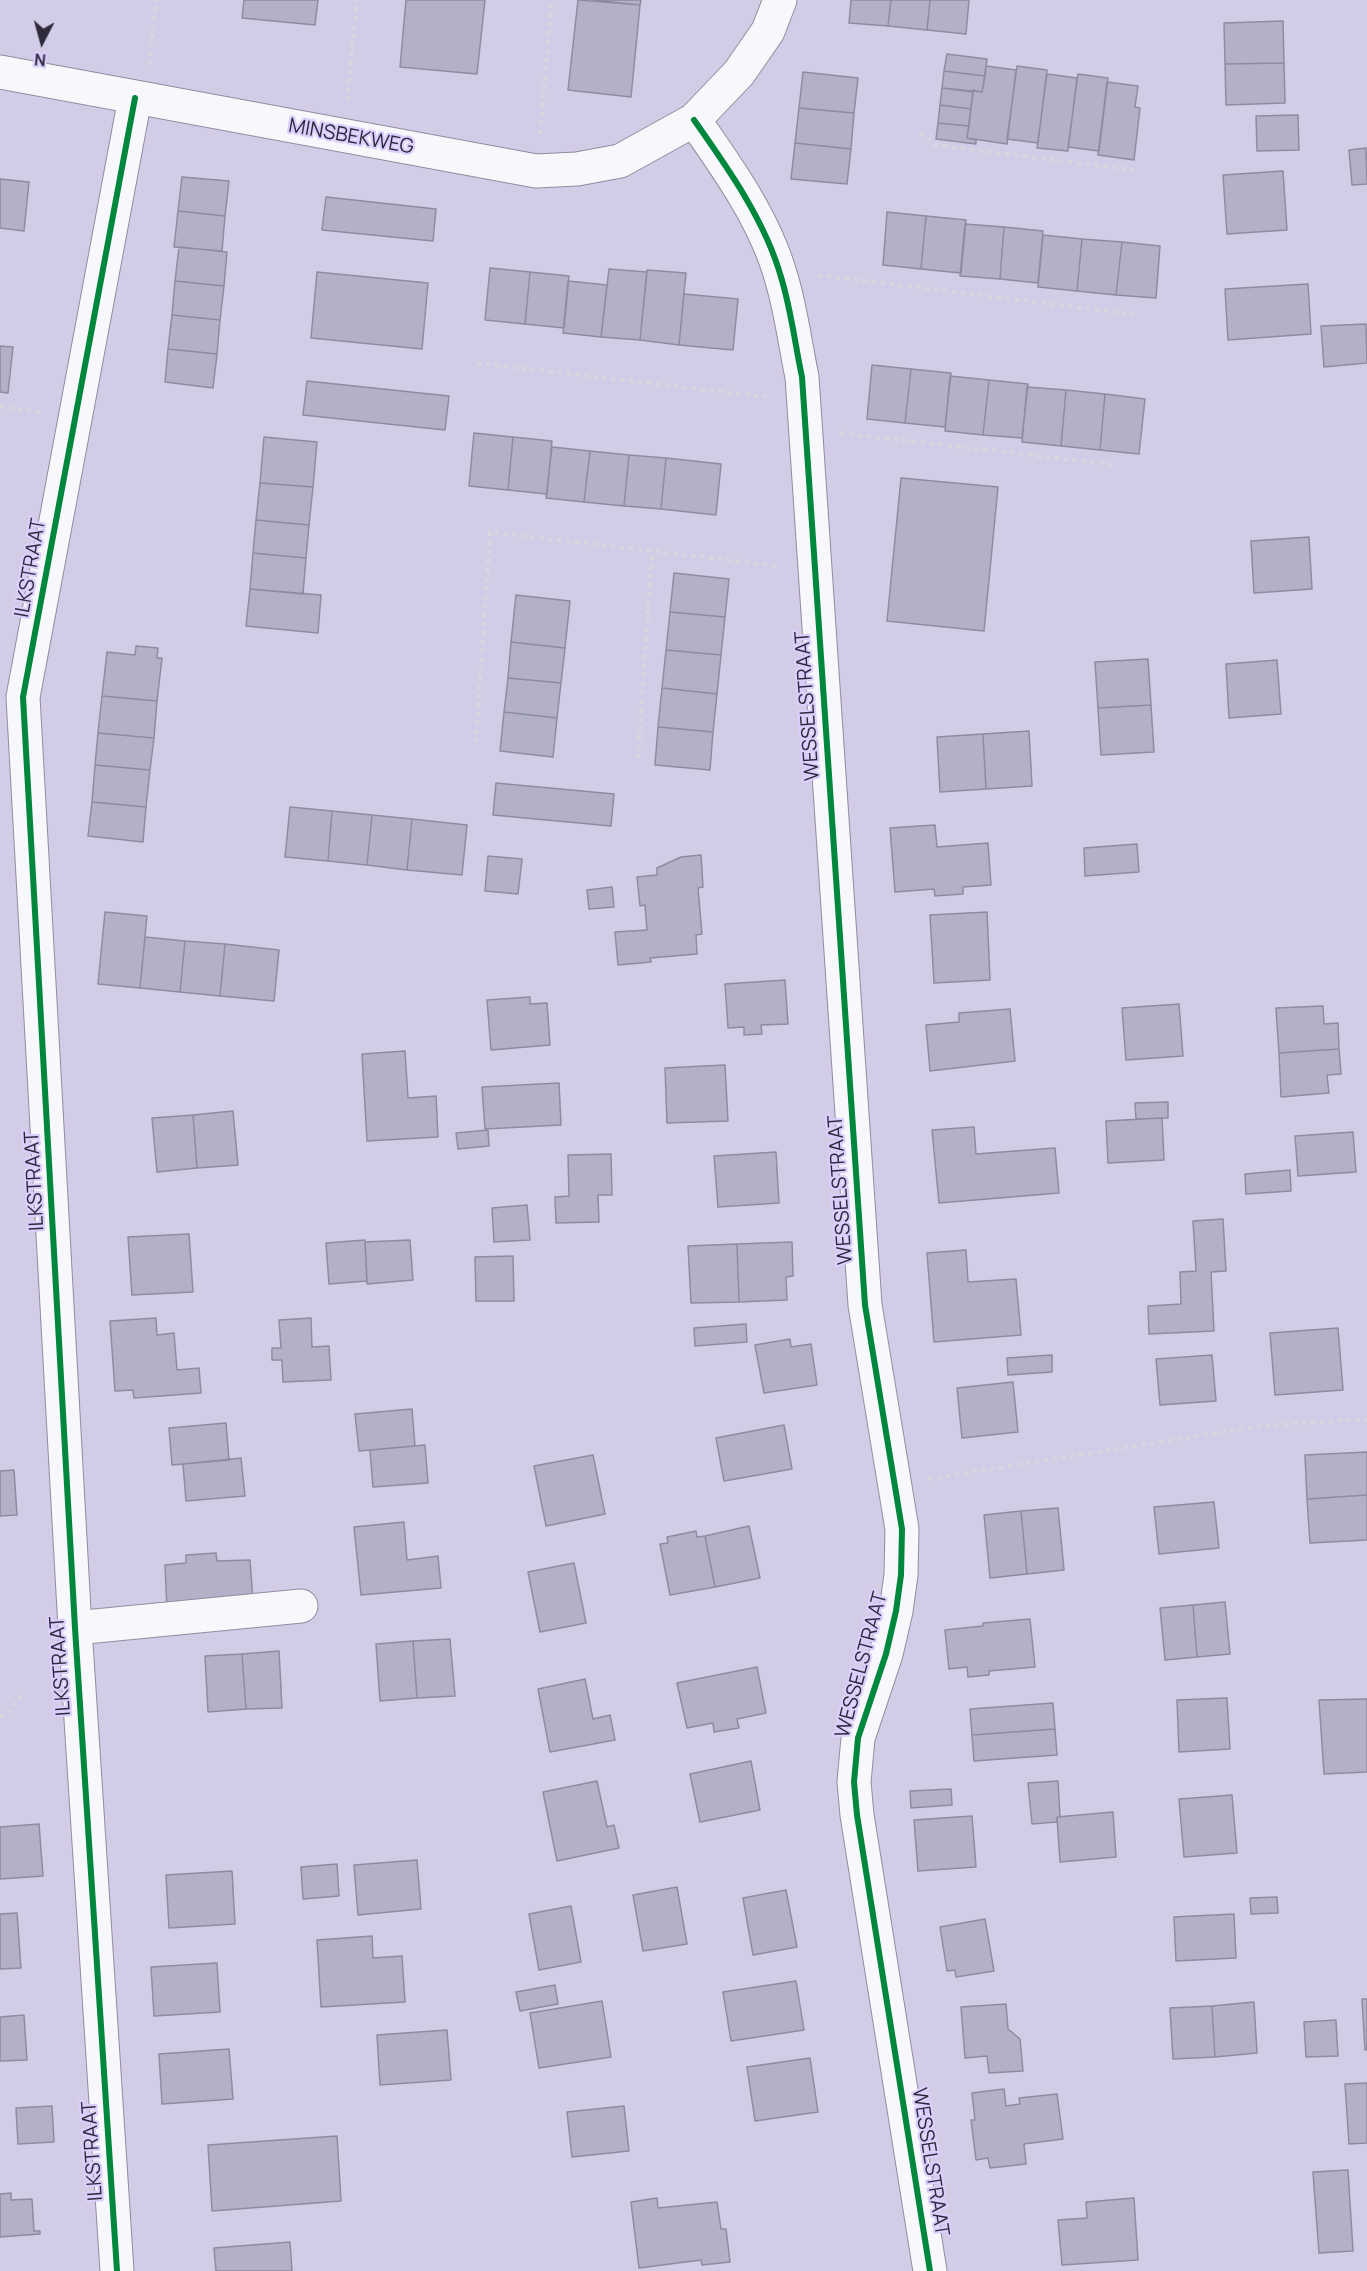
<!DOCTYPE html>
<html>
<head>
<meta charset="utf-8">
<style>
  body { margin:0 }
  #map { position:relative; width:1367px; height:2271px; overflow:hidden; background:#d3cce6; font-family:Manrope,sans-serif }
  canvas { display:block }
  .north { position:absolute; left:12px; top:12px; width:60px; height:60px; -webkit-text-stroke:4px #dacffe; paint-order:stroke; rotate:186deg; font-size:16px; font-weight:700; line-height:24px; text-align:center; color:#2e293b }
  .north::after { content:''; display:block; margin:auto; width:21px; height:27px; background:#2e293b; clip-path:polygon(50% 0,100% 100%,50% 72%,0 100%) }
</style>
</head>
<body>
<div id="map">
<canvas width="1367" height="2271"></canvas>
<div class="north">N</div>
</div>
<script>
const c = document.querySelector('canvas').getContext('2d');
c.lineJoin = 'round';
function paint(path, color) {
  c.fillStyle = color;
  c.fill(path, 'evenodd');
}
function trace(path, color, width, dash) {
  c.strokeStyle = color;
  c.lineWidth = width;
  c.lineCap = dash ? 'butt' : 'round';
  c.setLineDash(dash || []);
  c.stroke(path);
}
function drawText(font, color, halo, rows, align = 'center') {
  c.font = font + ' Manrope,sans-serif';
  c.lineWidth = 4.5;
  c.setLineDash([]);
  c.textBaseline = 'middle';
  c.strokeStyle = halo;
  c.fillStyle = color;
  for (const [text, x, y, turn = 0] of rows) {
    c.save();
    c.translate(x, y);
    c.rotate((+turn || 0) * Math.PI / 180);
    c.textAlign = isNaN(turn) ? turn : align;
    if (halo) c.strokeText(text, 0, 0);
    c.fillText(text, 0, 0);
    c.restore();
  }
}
const building = new Path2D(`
  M244,0H318L315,25L242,18Z
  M406,0H485L477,74L400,67Z
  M578,0L640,5L631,97L568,90Z
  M593,0H641L640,5Z
  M851,0H891L888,26L849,23Z
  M891,0H930L927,30L888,26Z
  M930,0H969L966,34L927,30Z
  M1283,21L1284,63L1225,64L1224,23Z
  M947,54L987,59L985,76L944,71Z
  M1284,63L1285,103L1226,105L1225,64Z
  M986,66L1016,70L1007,144L967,138L973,90L982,92Z
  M1017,66L1047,70L1038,143L1007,139Z
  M944,71L985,76L982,92L942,88Z
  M803,72L858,78L854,113L799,108Z
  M1047,74L1077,78L1068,151L1037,148Z
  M1078,74L1108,78L1099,151L1068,147Z
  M1107,82L1138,86L1135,107L1140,108L1134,160L1098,155Z
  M942,88L973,92L971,109L940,105Z
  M940,105L971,109L969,126L938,123Z
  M799,108L854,113L851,149L795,143Z
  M1298,115L1299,150L1257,151L1256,116Z
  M938,123L969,126L967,138L976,140V144L936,139Z
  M795,143L851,149L847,184L791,179Z
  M1366,148L1367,184L1352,185L1349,150Z
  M1283,171L1287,230L1227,234L1223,175Z
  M182,177L229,181L225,216L178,211Z
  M0,179L29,182L24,231L0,228Z
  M326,197L436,209L433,241L322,230Z
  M178,211L225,216L222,251L174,247Z
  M887,212L926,216L921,269L883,265Z
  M926,216L966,220L961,273L921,269Z
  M965,224L1004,227L1000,279L960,276Z
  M1004,227L1043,231L1038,283L1000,279Z
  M1043,235L1082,239L1077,291L1038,287Z
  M1082,239L1122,242L1116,295L1077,291Z
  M1122,242L1160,246L1156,298L1116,295Z
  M179,247L227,252L224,286L175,281Z
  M490,268L530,272L525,324L485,320Z
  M609,269L647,272L640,340L601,337Z
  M647,270L686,273L679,345L640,340Z
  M317,272L428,283L422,349L311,338Z
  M530,272L569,276L564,328L525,324Z
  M175,281L224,286L220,320L172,315Z
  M568,281L607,285L601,337L563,333Z
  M1308,284L1311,334L1228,340L1225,289Z
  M684,294L738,299L733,350L679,345Z
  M172,315L220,320L217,354L168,349Z
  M1366,324L1367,363L1324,367L1321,326Z
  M0,346L13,347L8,393L0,392Z
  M168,349L217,354L213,388L165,382Z
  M872,365L911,369L905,423L867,419Z
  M911,369L951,373L945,427L905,423Z
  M950,376L989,380L983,435L945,431Z
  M989,380L1028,384L1022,438L983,435Z
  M307,381L449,396L445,430L303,415Z
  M1027,387L1066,390L1061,446L1022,442Z
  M1066,390L1105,394L1100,450L1061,446Z
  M1105,394L1145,399L1139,454L1100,450Z
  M474,433L513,437L508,490L469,486Z
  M264,437L317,442L313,487L260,483Z
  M513,437L552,441L547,494L508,490Z
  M552,447L590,451L584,502L546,498Z
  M590,451L629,455L624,506L584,502Z
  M629,455L666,458L661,509L624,506Z
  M666,458L721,464L716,515L661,509Z
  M901,478L998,487L984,631L887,621Z
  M260,483L313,487L309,525L256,520Z
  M256,520L309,525L306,558L253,553Z
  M1309,537L1312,589L1254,593L1251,541Z
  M253,553L306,558L303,594L250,589Z
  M674,573L729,579L725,617L670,612Z
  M250,589L321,595L318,633L246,626Z
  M516,595L570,601L565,648L511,642Z
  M670,612L725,617L721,655L666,650Z
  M511,642L565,648L561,683L508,678Z
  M136,646L158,648L157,658H162L157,701L102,696L107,652L135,655Z
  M666,650L721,655L717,694L662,688Z
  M1148,659L1151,705L1098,708L1095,662Z
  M1277,660L1281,714L1229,718L1226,664Z
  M508,678L561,683L557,718L504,712Z
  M662,688L717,694L713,732L658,727Z
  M102,696L157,701L154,738L98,733Z
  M1151,705L1154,752L1101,755L1098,708Z
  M504,712L557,718L553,757L500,751Z
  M658,727L713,732L710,770L655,765Z
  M1029,731L1032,786L986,789L983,734Z
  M98,733L154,738L150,770L95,765Z
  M983,734L986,789L940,792L937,737Z
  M95,765L150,770L146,807L92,802Z
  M496,783L614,794L611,826L493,815Z
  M92,802L146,807L143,842L88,836Z
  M290,807L332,811L328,861L285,857Z
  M332,811L372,815L367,865L328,861Z
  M372,815L412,819L407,870L367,865Z
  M412,819L467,825L462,875L407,870Z
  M935,825L937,847L988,843L991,885L963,887V894L935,896L934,889L895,892L890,828Z
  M1137,844L1139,872L1085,876L1084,848Z
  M701,855L703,887L698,888L702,934L696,935L697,954L650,958L651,962L618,965L615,932L647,930L645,905L640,906L637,877L657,875V868L681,857Z
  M488,856L522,859L518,894L485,891Z
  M612,887L614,907L589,909L587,890Z
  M105,912L147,916L140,988L98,984Z
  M987,912L990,980L934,983L930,915Z
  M145,937L185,941L180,992L140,988Z
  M185,941L225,944L220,996L180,992Z
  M225,944L279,950L274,1001L220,996Z
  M785,980L788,1024L761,1025L762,1034L744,1035V1027L728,1028L725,984Z
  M530,997V1004L547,1003L550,1045L491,1050L487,1000Z
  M1179,1004L1183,1056L1126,1060L1122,1008Z
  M1323,1006L1324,1024L1338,1023L1339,1049L1279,1053L1276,1008Z
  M1010,1009L1015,1061L930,1071L926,1025L959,1022V1013Z
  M1339,1049L1341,1074L1327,1075L1329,1093L1281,1097L1279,1053Z
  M405,1051L408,1098L436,1096L438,1137L367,1141L362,1054Z
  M725,1065L728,1121L667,1123L665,1068Z
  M559,1083L561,1125L485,1129L482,1087Z
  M1168,1102V1118L1136,1119L1135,1103Z
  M233,1111L238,1165L197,1168L193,1115Z
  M193,1115L197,1168L157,1172L152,1118Z
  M1162,1118L1164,1160L1108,1163L1106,1121Z
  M974,1127L976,1154L1055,1148L1059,1193L939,1203L932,1130Z
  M488,1130L489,1146L458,1149L456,1133Z
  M1353,1132L1356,1172L1298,1176L1295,1136Z
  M776,1152L779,1203L718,1207L714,1156Z
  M611,1154L612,1195H598L599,1222L556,1223L555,1197L569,1196L568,1155Z
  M1290,1170L1291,1191L1246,1194L1245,1174Z
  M527,1205L530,1240L494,1242L492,1208Z
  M1223,1219L1226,1271L1211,1272L1214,1331L1149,1334L1148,1306L1181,1304L1180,1272L1196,1271L1193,1221Z
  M189,1234L193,1292L132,1295L128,1237Z
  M365,1240L367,1281L329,1284L326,1243Z
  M410,1240L413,1280L367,1284L365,1242Z
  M792,1242L793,1276L786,1277L787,1300L739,1302L737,1244Z
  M737,1244L739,1302L691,1303L688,1246Z
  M966,1250L968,1282L1016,1279L1021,1335L934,1342L927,1253Z
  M513,1256L514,1301H476L475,1257Z
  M156,1318L157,1335L174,1333L177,1370L199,1368L201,1393L134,1398L133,1390L115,1391L110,1321Z
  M311,1318L312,1347L329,1346L331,1380L283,1382L282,1360H272V1348H281L279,1320Z
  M746,1324L747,1342L695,1346L694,1328Z
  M1338,1328L1343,1390L1275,1395L1270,1333Z
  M790,1339L791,1347L811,1344L817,1385L764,1393L755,1345Z
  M1052,1355V1372L1008,1375L1007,1358Z
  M1212,1355L1216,1401L1160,1405L1156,1359Z
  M1013,1382L1018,1432L962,1438L957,1388Z
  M412,1409L415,1446L359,1451L355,1414Z
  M226,1423L229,1460L172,1465L169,1428Z
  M784,1425L792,1469L724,1481L716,1438Z
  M425,1445L428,1483L373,1487L370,1450Z
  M1367,1452V1495L1307,1499L1305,1455Z
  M593,1455L605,1514L546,1526L534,1466Z
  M241,1458L245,1496L186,1501L183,1464Z
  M14,1470L17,1515L0,1516V1471Z
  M1367,1495V1540L1310,1543L1307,1499Z
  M1214,1502L1219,1548L1159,1554L1154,1507Z
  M1058,1508L1064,1570L1027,1574L1021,1511Z
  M1021,1511L1027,1574L990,1578L984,1515Z
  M404,1522L407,1560L438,1556L441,1588L361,1595L354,1527Z
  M749,1526L760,1578L715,1587L705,1536Z
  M696,1531L697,1537L705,1536L715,1587L670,1595L660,1544L668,1543L667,1537Z
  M216,1553L217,1561L250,1560L253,1601L167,1610L165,1565L186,1563V1555Z
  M574,1563L586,1623L540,1632L528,1572Z
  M1225,1602L1230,1654L1197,1657L1193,1605Z
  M1193,1605L1197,1657L1165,1660L1160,1608Z
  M1030,1619L1035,1667L989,1671V1675L968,1677L967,1667L949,1669L945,1630L983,1626V1623Z
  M450,1639L455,1696L417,1698L413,1641Z
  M413,1641L417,1698L380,1701L376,1644Z
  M279,1651L282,1708L246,1709L242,1654Z
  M242,1654L246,1709L208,1712L205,1656Z
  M757,1667L766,1713L737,1719L739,1728L714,1732L713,1723L687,1728L677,1683Z
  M585,1679L593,1719L610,1715L615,1740L550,1752L538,1689Z
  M1227,1698L1230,1749L1179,1752L1177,1700Z
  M1367,1699V1772L1324,1774L1319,1700Z
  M1053,1703L1055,1729L972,1735L970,1709Z
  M1055,1729L1057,1755L974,1761L972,1735Z
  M751,1761L760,1810L700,1822L690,1774Z
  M597,1781L607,1827L614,1825L619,1848L557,1861L543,1792Z
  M1058,1781L1060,1817H1057V1822L1032,1824L1028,1783Z
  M951,1789L952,1805L911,1808L910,1791Z
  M1232,1795L1237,1853L1184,1857L1179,1799Z
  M1113,1812L1116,1857L1060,1862L1057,1817Z
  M972,1816L976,1867L918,1871L914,1820Z
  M39,1824L43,1876L0,1879V1827Z
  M417,1860L421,1909L358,1915L354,1865Z
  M337,1864L339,1896L303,1899L301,1867Z
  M232,1871L235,1924L169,1928L166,1875Z
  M677,1887L687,1944L643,1951L633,1895Z
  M786,1890L797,1947L753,1955L743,1898Z
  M1277,1897L1278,1913L1251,1914L1250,1898Z
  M571,1906L581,1962L539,1970L529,1914Z
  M17,1913L21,1968L0,1969V1914Z
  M1234,1914L1236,1958L1176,1961L1174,1917Z
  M985,1919L994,1971L956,1977L955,1970L947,1971L940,1927Z
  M372,1936L373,1958L402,1956L405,2002L321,2007L317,1940Z
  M217,1963L220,2012L154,2016L151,1967Z
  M796,1981L804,2030L731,2041L723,1992Z
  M555,1985L558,2004L520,2011L516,1992Z
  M1362,1999H1367V2050H1365Z
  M602,2001L611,2057L539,2068L530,2013Z
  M1254,2002L1257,2053L1215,2057L1212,2006Z
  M1006,2004L1008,2029L1020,2039L1023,2071L989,2073L987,2056L965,2058L961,2007Z
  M1212,2006L1215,2057L1173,2059L1170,2008Z
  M24,2015L27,2060L0,2061V2017Z
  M1336,2020L1338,2056L1306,2057L1304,2022Z
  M447,2030L451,2080L380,2085L377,2035Z
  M229,2049L233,2099L162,2104L159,2054Z
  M810,2058L818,2112L755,2121L747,2067Z
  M1367,2083V2143L1349,2144L1345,2084Z
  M1004,2089L1006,2106L1020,2104L1019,2098L1057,2094L1063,2139L1024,2144L1026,2164L990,2168L988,2158L976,2160L971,2120H975L972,2093Z
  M52,2106L54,2142L18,2144L16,2108Z
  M624,2106L629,2151L572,2157L567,2112Z
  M337,2136L341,2201L212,2211L208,2145Z
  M1348,2170L1353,2251L1319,2253L1313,2172Z
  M11,2193V2200L32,2199L34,2231H40V2234L0,2237V2194Z
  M657,2198L658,2208L717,2202L721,2229H726L730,2262L702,2265L701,2260L639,2268L631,2202Z
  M1134,2198L1138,2260L1062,2265L1058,2220L1087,2218L1086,2202Z
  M290,2242L292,2271H216L214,2248Z`);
paint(building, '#b2b1c8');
trace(building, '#8e8c9f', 1.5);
const minor = new Path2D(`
  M0,72L536,171L577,169L620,161L694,120L739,73L768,31L780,0
  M694,120C727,167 765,220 781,277C791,309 795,344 802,377L865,1305L902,1529L901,1575L896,1611L886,1654L858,1738L854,1782L857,1815L930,2271
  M75,1628L301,1606
  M117,2271L75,1628L23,697L135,98`);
trace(minor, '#928ca0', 35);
trace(new Path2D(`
  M149,65L156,0
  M347,101L357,0
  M920,133L935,145L1135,170
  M540,134L552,0
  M818,275L1139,315
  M477,363L767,397
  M0,407L41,412
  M840,433L1117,465
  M476,743L490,532L779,566
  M638,758L652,551
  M928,1479L1261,1426L1367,1419
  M0,1716H5L23,1694`), '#d7d5de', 4, [4.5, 4.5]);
trace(minor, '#f8f7fb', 33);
trace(new Path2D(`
  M694,120C727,167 765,220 781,277C791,309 795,344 802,377L865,1305L902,1529L901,1575L896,1611L886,1654L858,1738L854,1782L857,1815L930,2271
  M117,2271L75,1628L23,697L135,98`), '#00873e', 6);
drawText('20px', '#2e293b', '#dacffe', [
  ["MINSBEKWEG",351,137,10],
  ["ILKSTRAAT",31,568,-80],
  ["WESSELSTRAAT",808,706,-94],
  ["ILKSTRAAT",35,1181,-93],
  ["WESSELSTRAAT",841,1190,-94],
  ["WESSELSTRAAT",862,1665,-75],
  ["ILKSTRAAT",61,1666,-94],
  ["ILKSTRAAT",93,2151,-94],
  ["WESSELSTRAAT",930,2162,81]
]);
</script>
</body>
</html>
